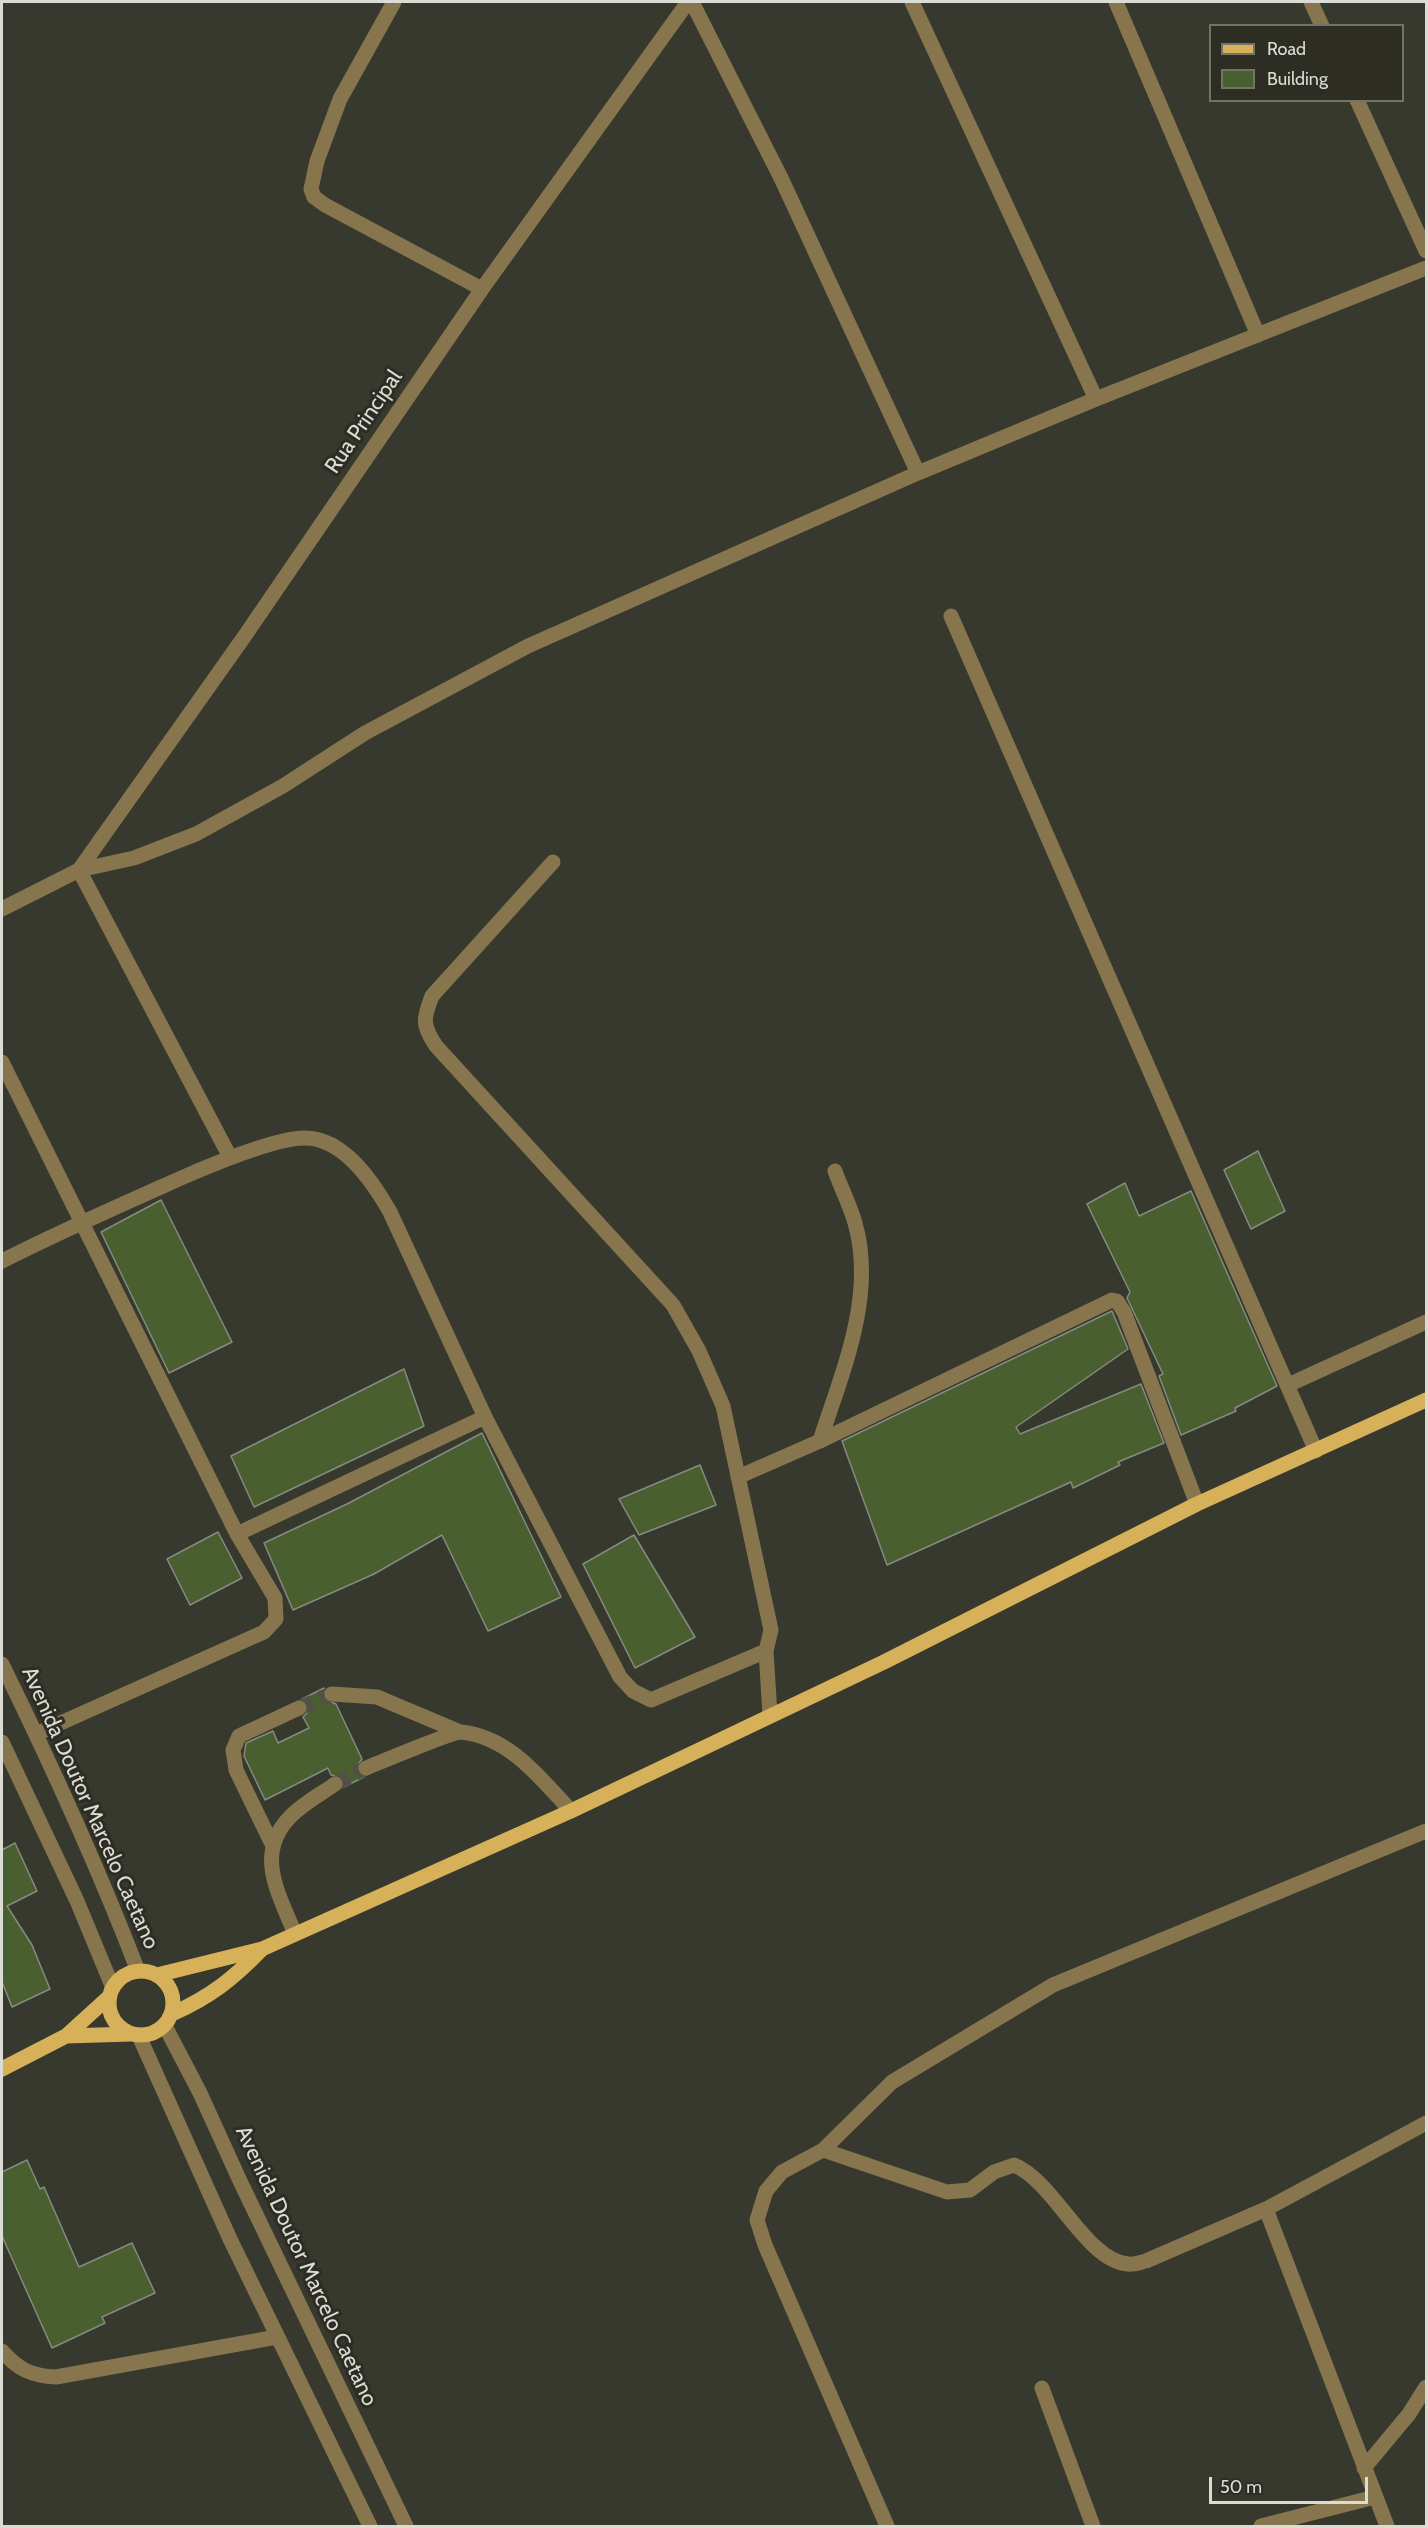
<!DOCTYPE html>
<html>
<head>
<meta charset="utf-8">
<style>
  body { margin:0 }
  #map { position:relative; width:1428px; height:2528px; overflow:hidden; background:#37382e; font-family:Cabin,sans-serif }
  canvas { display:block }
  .frame { position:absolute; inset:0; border:3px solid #dbdcd5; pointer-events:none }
  .legend { position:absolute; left:1209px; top:24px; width:195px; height:78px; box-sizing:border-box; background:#2d2d24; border:2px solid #73736b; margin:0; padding:8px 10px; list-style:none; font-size:18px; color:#dbdcd5 }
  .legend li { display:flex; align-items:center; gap:12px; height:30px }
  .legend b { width:30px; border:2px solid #73736b }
  .scale { position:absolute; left:1209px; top:2477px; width:159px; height:27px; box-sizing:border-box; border:3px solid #dbdcd5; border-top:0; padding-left:8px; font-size:18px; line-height:21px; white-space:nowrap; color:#dbdcd5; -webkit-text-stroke:4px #2d2d24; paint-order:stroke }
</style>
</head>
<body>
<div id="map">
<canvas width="1428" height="2528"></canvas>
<div class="frame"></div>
<ul class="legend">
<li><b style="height:8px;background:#d6b159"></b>Road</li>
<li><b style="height:16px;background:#4a5f30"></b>Building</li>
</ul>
<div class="scale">50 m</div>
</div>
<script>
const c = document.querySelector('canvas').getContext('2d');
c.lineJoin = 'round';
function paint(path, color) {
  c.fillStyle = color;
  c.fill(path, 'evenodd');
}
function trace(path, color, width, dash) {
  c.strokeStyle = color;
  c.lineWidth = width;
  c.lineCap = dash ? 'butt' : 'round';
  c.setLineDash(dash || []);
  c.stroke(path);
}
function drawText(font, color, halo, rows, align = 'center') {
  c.font = font + ' Cabin,sans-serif';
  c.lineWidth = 6;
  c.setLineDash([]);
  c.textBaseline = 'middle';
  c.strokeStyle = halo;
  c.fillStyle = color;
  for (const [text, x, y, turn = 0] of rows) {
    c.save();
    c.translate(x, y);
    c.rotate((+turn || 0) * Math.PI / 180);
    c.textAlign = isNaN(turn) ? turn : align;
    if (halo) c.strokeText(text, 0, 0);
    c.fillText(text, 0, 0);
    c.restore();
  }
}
const building = new Path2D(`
  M1258,1151L1285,1211L1251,1229L1224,1170Z
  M1125,1183L1139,1216L1191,1191L1277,1386L1235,1408L1236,1411L1181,1435L1159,1376L1163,1374L1127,1298L1130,1292L1087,1204Z
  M161,1200L232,1342L169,1373L101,1232Z
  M1112,1311L1128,1349L1016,1427L1020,1434L1141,1384L1164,1443L1118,1462L1120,1465L1073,1488L1071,1482L887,1565L842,1441Z
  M404,1369L424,1426L254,1507L231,1456Z
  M482,1433L561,1597L488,1631L442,1535L374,1574L293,1610L264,1543L347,1504Z
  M700,1465L716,1505L639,1535L619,1499Z
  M218,1532L242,1578L190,1605L167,1559Z
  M634,1535L695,1637L635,1668L583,1564Z
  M324,1688V1699L336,1704L362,1759L356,1767L357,1772L364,1777L344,1787L343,1778L331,1775L328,1768L265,1800L244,1756L246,1743L273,1731L278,1743L309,1728L303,1717L307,1713L308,1704L302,1699Z
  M15,1843L37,1891L7,1906L32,1945L50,1989L12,2007L2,1982V1850Z
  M27,2160L40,2189L44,2187L79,2267L132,2243L155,2293L102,2317L105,2323L52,2348L2,2236V2172Z`);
paint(building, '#4a5f30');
trace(building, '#868b81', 1.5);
trace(new Path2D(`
  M299,1708L332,1694
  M335,1784L366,1768`), '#505147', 15, [15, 8]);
trace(new Path2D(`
  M394,2L340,99L317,161L311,189L314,197L325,205L482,289
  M692,2L781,178L918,473
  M912,2L1096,399
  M1116,2L1258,335
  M1311,2L1322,26
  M1357,100L1426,251
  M951,616L1316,1451
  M553,862L432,996C423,1019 422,1025 436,1046L673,1305L699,1351L723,1406L771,1630L766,1651
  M2,909L79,870L134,858L196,834L283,786L365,733L528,646L918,473L1096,399L1426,268
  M2,1062L237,1534L275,1598L276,1619L264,1632L36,1734
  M230,1157L79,870L244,637L482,289L688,2
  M2,1261C63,1230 125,1203 188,1175C216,1163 275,1138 305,1138C344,1138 373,1182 390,1212L485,1417L620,1677L633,1691L651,1700L766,1651L770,1715
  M1288,1385L1426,1322
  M820,1441C842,1372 876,1296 855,1223C850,1205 841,1188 835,1171
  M738,1477L820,1441L1112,1300L1117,1301L1124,1312L1197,1504
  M237,1534L485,1417
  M2,1664C51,1764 98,1867 138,1971
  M332,1694L377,1697L460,1732
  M2,1742L77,1901L113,1988
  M366,1768C381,1762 452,1732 461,1732C510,1737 541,1779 571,1811
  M271,1842L236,1770L233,1750L239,1736L299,1708
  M295,1934C279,1894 254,1854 290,1817C302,1804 321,1794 335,1784
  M165,2026L200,2093L240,2181L406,2526
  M139,2036L230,2239L370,2526
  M823,2150L947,2192L970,2190L994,2172L1014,2165C1054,2181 1086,2261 1128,2264C1134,2265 1141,2262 1146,2261L1266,2209L1426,2123
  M1266,2209L1387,2526
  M2,2351C18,2369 31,2376 56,2377L277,2337
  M1042,2388L1093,2526
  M1364,2468L1409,2414L1426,2387
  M887,2526L765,2245L757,2220L766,2191L782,2172L823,2150L892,2082L1053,1985L1426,1831
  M1261,2526L1375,2497`), '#87754d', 15);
trace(new Path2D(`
  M109 2003a32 32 0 1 1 64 0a32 32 0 1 1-64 0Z
  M157,1975L262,1949L571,1811L884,1662L1197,1504L1426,1400
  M172,2014C210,1997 233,1979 262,1949
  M66,2036L131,2034
  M2,2069L66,2036L110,1996`), '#d6b159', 15);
drawText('22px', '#dbdcd5', '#2d2d24', [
  ["Rua Principal",364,422,-56],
  ["Avenida Doutor Marcelo Caetano",90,1808,66],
  ["Avenida Doutor Marcelo Caetano",306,2266,65]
]);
</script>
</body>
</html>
